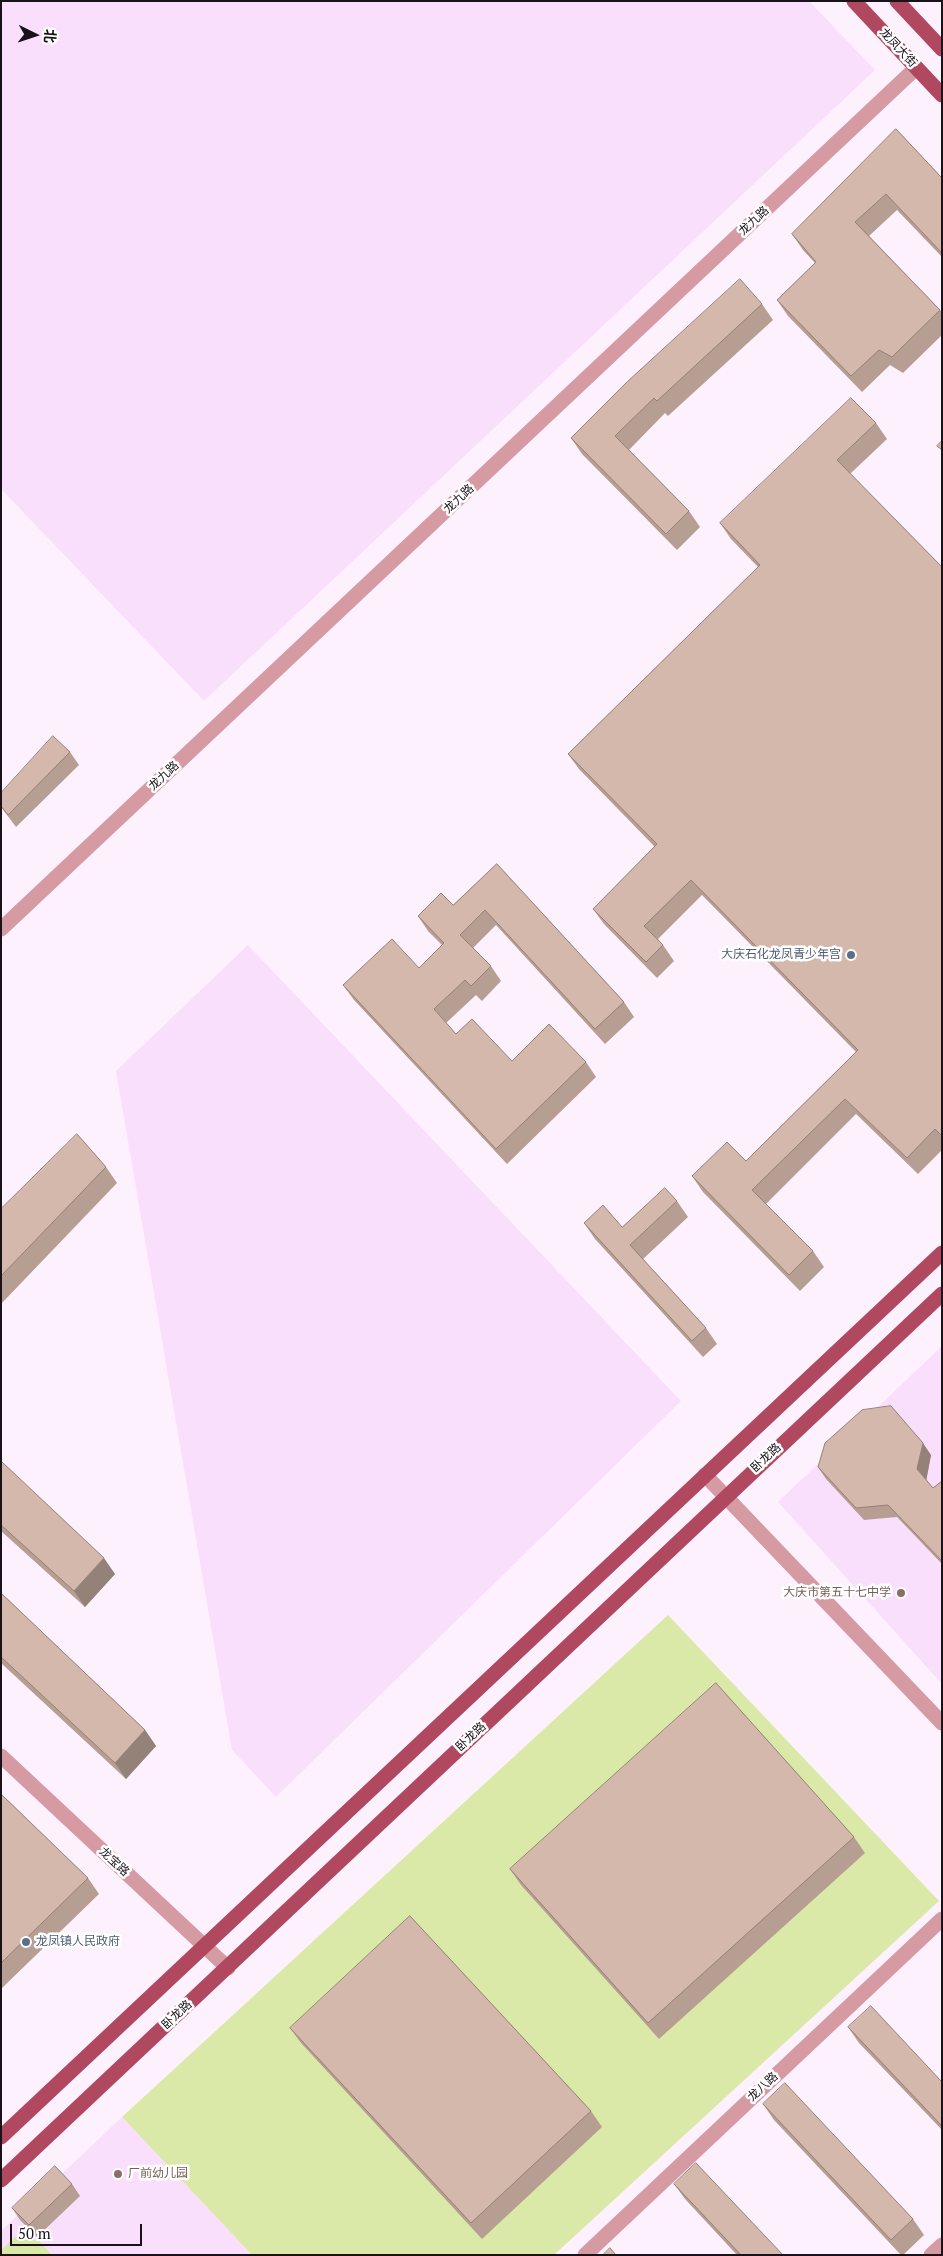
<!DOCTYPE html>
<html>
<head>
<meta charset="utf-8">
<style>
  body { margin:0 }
  #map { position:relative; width:943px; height:2256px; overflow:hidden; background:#fef1fe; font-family:"PT Serif","Noto Sans SC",serif }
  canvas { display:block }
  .frame { position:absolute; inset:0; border:2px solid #191219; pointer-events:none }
  .north { position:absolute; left:10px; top:10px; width:50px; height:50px; -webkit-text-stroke:4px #fff; paint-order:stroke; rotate:94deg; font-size:14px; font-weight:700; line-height:20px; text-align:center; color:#191219 }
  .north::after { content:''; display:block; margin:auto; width:18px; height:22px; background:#191219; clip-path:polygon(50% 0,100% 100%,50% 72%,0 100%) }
  .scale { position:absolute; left:10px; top:2224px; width:132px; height:22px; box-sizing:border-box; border:2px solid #191219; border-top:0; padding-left:6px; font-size:15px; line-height:18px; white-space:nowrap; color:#191219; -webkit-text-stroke:4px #fff; paint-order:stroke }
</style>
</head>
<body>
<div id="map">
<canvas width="943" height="2256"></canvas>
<div class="frame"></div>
<div class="north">北</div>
<div class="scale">50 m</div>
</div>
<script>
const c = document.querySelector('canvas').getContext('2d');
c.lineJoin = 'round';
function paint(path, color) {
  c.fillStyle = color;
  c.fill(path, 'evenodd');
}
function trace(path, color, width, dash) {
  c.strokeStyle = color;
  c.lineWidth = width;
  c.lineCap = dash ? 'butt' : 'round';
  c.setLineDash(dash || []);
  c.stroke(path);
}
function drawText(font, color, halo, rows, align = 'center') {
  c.font = font + ' "PT Serif","Noto Sans SC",serif';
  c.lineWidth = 5;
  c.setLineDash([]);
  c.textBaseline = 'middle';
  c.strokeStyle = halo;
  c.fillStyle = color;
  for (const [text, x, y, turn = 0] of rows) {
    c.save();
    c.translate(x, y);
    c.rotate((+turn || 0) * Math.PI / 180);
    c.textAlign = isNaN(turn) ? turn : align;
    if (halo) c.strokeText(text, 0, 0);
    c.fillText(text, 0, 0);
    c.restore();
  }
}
paint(new Path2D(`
  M1,1H809L875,70L204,701L1,489Z
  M248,945L681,1401L276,1797L232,1750L116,1071Z
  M942,1346V1684L778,1502Z
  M122,2117L252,2255H1V2231Z`), '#fadffc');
paint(new Path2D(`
  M668,1615L939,1901L554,2255H252L122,2117Z
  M15,2237L39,2241L52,2255H1V2250Z`), '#dae9a7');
trace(new Path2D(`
  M1,929L916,68
  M705,1475L942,1723
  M931,2255L942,2245`), '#d69aa3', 15);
trace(new Path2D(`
  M1,1756L228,1968
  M585,2255L942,1919`), '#d69aa3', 15);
trace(new Path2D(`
  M854,1L942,95
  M897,1L942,49
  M1,2137L942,1253
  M1,2180L942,1294`), '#b0495f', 15);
paint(new Path2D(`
  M896,129L942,178V257L897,210L869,236L940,310L942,312V335L903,373L890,365L862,392L788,316L777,300L815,263L803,250L792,234Z
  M762,304L773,320L668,416L665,413L629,450L689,511L700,527L677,550L582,454L571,438Z
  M876,423L887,439L850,474L942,567V1150L918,1174L856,1114L766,1204L813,1251L824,1267L800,1291L703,1192L692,1176L746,1161L856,1052L702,895L658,939L663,945L674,961L657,978L604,924L593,909L655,847L579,769L568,754L758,567L731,539L720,523Z
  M70,752L79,765L16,827L1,807V793Z
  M497,864L624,1002L634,1017L605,1044L496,925L473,948L491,966L501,981L482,1001L476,995L446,1023L456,1034L512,1061L586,1062L596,1077L507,1164L354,1000L343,985L419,968L442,945L428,931L418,916L453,905Z
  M106,1167L117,1183L1,1304V1209Z
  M677,1201L688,1217L643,1259L706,1328L717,1344L703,1357L595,1239L584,1223L622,1227Z
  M931,1455L926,1480L933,1488L942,1481V1564L897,1517L864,1520L826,1479L818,1467Z
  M1,1461L115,1574L85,1607L1,1531Z
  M1,1593L145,1730L156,1746L126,1779L1,1663Z
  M1,1794L88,1878L99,1894L1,1989Z
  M854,1837L865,1853L659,2039L521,1885L510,1869Z
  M848,2027L942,2082V2130L859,2043Z
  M290,2028L591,2111L602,2127L482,2239L301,2043Z
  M763,2104L913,2219L924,2235L903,2255H901L774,2120Z
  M72,2184L80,2196L37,2237L20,2220L12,2208Z
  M674,2184L783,2255H737L685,2199Z`), '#b69e93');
paint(new Path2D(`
  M923,1443L931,1455L926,1482L917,1469Z
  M104,1558L115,1574L85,1607L74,1591Z
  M145,1730L156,1746L126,1779L115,1763Z`), '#948178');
const building = new Path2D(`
  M896,129L942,178V253L886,194L855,222L940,310L892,357L879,350L851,376L777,300L816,262L792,234Z
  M740,279L762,304L657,401L654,398L615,436L689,511L666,534L571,438L627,382Z
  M851,398L876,423L837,460L942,567V1136L935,1129L907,1158L845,1099L752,1190L813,1251L789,1275L692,1176L727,1142L746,1161L858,1050L691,880L644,926L663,945L646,962L593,909L657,844L568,754L760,565L720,523Z
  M942,441V450L937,446Z
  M53,736L70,752L8,815L1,806V793Z
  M497,864L624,1002L595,1029L485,910L460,935L491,966L471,986L465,980L434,1009L456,1034L472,1019L512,1061L549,1024L586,1062L496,1149L343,985L392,939L419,968L444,943L418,916L441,893L453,905Z
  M77,1134L106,1167L1,1276V1209Z
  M665,1188L677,1201L630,1245L706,1328L692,1341L584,1223L603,1205L622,1227Z
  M891,1406L923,1443L917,1469L933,1488L942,1481V1561L888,1505L856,1508L818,1467L825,1443L862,1410Z
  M1,1461L104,1558L74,1591L1,1525Z
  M1,1593L145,1730L115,1763L1,1657Z
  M716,1683L854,1837L648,2023L510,1869Z
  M1,1794L88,1878L1,1963Z
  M410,1916L591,2111L471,2223L290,2028Z
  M871,2006L942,2082V2126L848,2027Z
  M785,2083L913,2219L891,2240L763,2104Z
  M696,2163L783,2255H741L674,2184Z
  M55,2166L72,2184L29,2225L12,2208Z
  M610,2248L616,2255H603Z`);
paint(building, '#d4b8ab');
trace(building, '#948178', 1);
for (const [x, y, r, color] of [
  [851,955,5,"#5c6f8a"],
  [901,1593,5,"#8d6e63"],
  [26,1942,5,"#5c6f8a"],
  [118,2174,5,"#8d6e63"]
]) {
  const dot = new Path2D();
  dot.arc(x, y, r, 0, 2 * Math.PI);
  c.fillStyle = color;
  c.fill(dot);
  trace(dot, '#fff', 2);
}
drawText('12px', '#191219', '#fff', [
  ["龙凤大街",898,48,47],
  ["龙九路",754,221,-43],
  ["龙九路",459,499,-43],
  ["龙九路",164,776,-43],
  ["卧龙路",766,1458,-43],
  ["卧龙路",471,1737,-43],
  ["龙宝路",114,1862,43],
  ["卧龙路",177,2015,-43],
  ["龙八路",763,2087,-43]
]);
drawText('12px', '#4e5e75', '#fff', [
  ["大庆石化龙凤青少年宫",841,955],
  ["龙凤镇人民政府",36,1942,"left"]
], 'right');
drawText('12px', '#785e54', '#fff', [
  ["大庆市第五十七中学",891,1593],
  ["厂前幼儿园",128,2174,"left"]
], 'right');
</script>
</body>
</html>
